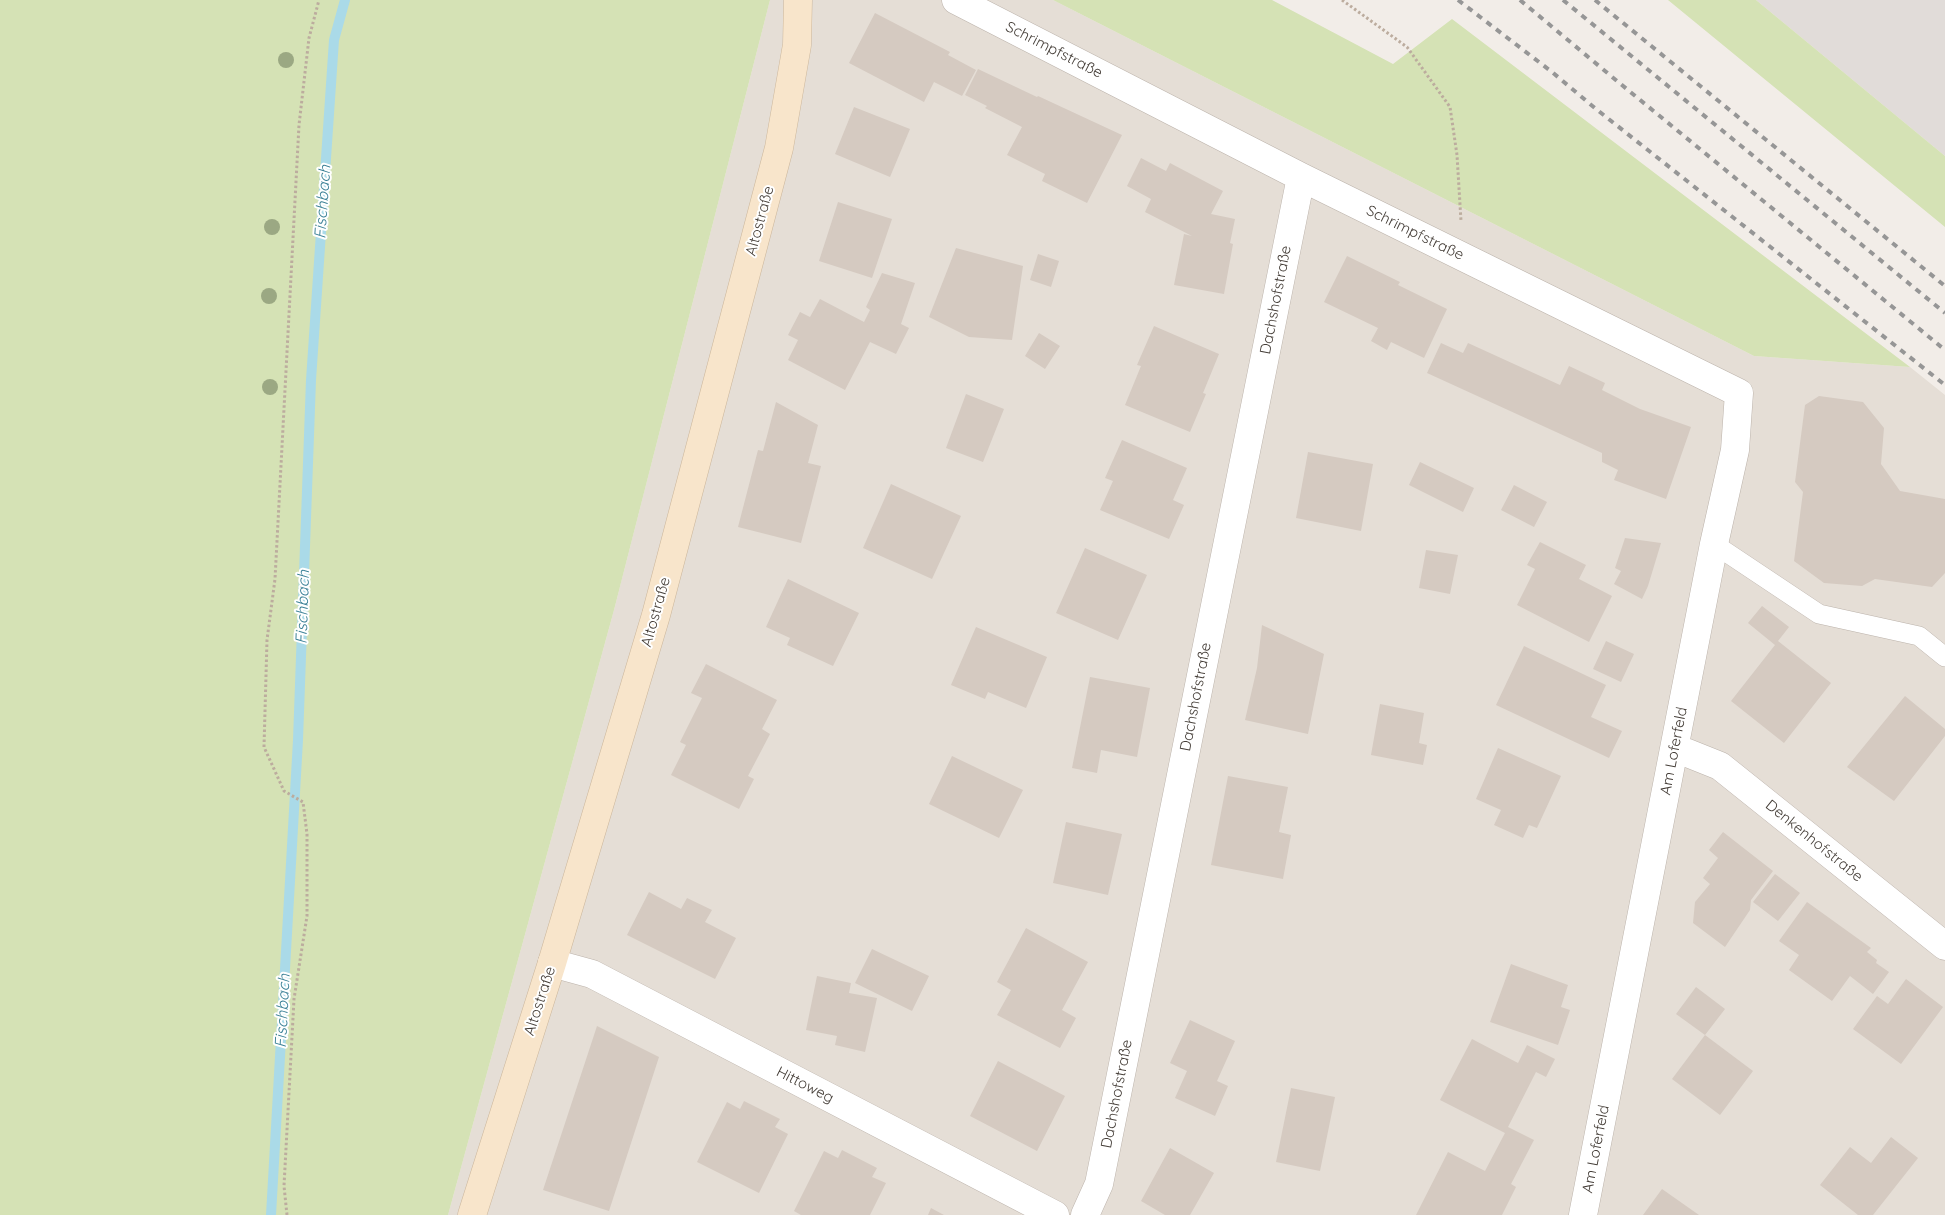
<!DOCTYPE html>
<html>
<head>
<meta charset="utf-8">
<style>
  body { margin:0 }
  canvas { display:block; background:#f2ede8 }
</style>
</head>
<body>
<canvas width="1945" height="1215"></canvas>
<script>
const c = document.querySelector('canvas').getContext('2d');
c.lineJoin = 'round';
function paint(path, color) {
  c.fillStyle = color;
  c.fill(path, 'evenodd');
}
function trace(path, color, width, dash) {
  c.strokeStyle = color;
  c.lineWidth = width;
  c.lineCap = dash ? 'butt' : 'round';
  c.setLineDash(dash || []);
  c.stroke(path);
}
function drawText(font, color, halo, rows, align = 'center') {
  c.font = font + ' Quicksand,sans-serif';
  c.lineWidth = 4;
  c.setLineDash([]);
  c.textBaseline = 'middle';
  c.strokeStyle = halo;
  c.fillStyle = color;
  for (const [text, x, y, turn = 0] of rows) {
    c.save();
    c.translate(x, y);
    c.rotate((+turn || 0) * Math.PI / 180);
    c.textAlign = isNaN(turn) ? turn : align;
    if (halo) c.strokeText(text, 0, 0);
    c.fillText(text, 0, 0);
    c.restore();
  }
}
paint(new Path2D(`
  M770,0H1053L1754,356L1910,367L1945,395V1215H448L614,610Z`), '#e5ded6');
paint(new Path2D(`
  M1756,0H1945V156Z`), '#e1dcd9');
paint(new Path2D(`
  M0,0H770L614,610L448,1215H0Z
  M1053,0H1272L1393,64L1452,19L1910,367L1754,356Z
  M1668,0H1756L1945,156V227Z`), '#d5e2b5');
trace(new Path2D(`
  M271,1215L298,740L311,380L334,40L345,0`), '#aadae8', 10);
paint(new Path2D(`
  M875,13L950,52L948,55L976,70L962,96L934,82L924,102L849,63Z
  M978,69L1037,97L1038,96L1122,135L1087,203L1042,181L1045,174L1007,155L1022,127L985,108L987,106L965,95Z
  M854,107L910,129L890,177L835,154Z
  M1141,158L1166,171L1170,163L1223,191L1211,214L1235,219L1230,243L1233,244L1224,294L1174,285L1184,234L1192,236L1145,212L1151,199L1127,186Z
  M838,202L892,219L872,278L819,261Z
  M956,248L1023,266L1012,340L969,337L929,317Z
  M1038,254L1059,261L1051,287L1030,280Z
  M1347,256L1400,282L1398,285L1447,309L1424,358L1391,342L1387,350L1371,341L1378,328L1324,302Z
  M882,273L915,283L901,324L909,328L896,354L870,342L845,390L788,360L798,340L788,335L800,312L810,317L820,299L864,322L870,310L866,307Z
  M1154,326L1219,354L1203,393L1206,394L1190,432L1125,405L1141,366L1137,365Z
  M1039,333L1060,346L1045,369L1025,356Z
  M1441,343L1463,353L1468,343L1560,385L1569,366L1605,383L1602,390L1640,409L1691,427L1666,499L1614,480L1618,470L1602,462V453L1427,373Z
  M966,394L1004,409L983,462L946,448Z
  M1819,396L1863,402L1884,428L1881,464L1900,491L1945,499V573L1932,587L1875,579L1862,586L1824,583L1794,561L1803,492L1795,482L1805,405Z
  M776,402L818,425L808,463L821,466L801,543L738,527L758,450L763,451Z
  M1122,440L1187,468L1173,500L1184,505L1169,539L1100,510L1113,481L1105,478Z
  M1308,452L1373,464L1361,531L1296,518Z
  M1420,462L1474,488L1463,512L1409,485Z
  M891,484L961,516L932,579L863,548Z
  M1514,485L1547,502L1534,527L1501,510Z
  M1625,538L1661,543L1648,586L1642,599L1614,584L1621,571L1615,568Z
  M1540,542L1586,565L1579,579L1612,596L1589,642L1517,605L1535,569L1527,565Z
  M1085,548L1147,575L1118,640L1056,613Z
  M1426,550L1458,555L1450,594L1419,588Z
  M788,579L859,613L833,666L787,645L790,638L766,627Z
  M1762,606L1789,627L1778,641L1831,683L1784,743L1731,701L1775,645L1748,623Z
  M1262,625L1324,654L1308,734L1245,720L1257,668Z
  M976,627L1047,657L1026,708L988,692L985,699L951,685Z
  M1606,641L1634,654L1621,682L1593,669Z
  M1524,646L1606,685L1591,717L1622,731L1609,758L1496,705Z
  M706,664L777,700L762,729L770,734L748,776L754,779L739,809L671,775L686,745L680,742L702,698L691,693Z
  M1090,677L1150,688L1137,757L1101,750L1097,773L1072,768Z
  M1905,696L1945,729V736L1894,801L1847,767Z
  M1380,704L1424,713L1419,743L1427,745L1423,765L1371,755Z
  M1498,748L1561,776L1537,828L1529,825L1523,838L1494,825L1501,810L1476,799Z
  M952,756L1023,790L999,838L929,804Z
  M1228,776L1288,787L1279,832L1291,835L1283,879L1211,865Z
  M1066,822L1122,834L1108,895L1053,883Z
  M1723,832L1773,871L1751,900L1750,910L1725,947L1693,923L1695,902L1710,884L1703,878L1718,858L1709,850Z
  M1775,874L1800,893L1778,921L1753,902Z
  M649,892L681,909L687,898L712,910L705,922L736,938L715,979L627,935Z
  M1807,902L1871,948L1867,952L1877,960L1876,963L1889,972L1873,994L1850,976L1832,1001L1789,970L1799,955L1779,941Z
  M1026,928L1088,962L1062,1010L1076,1018L1060,1048L997,1015L1011,990L997,982Z
  M872,949L929,976L912,1011L855,983Z
  M1511,964L1568,985L1561,1007L1570,1010L1558,1045L1490,1022Z
  M817,976L851,983L849,993L877,998L865,1052L835,1045L837,1036L806,1030Z
  M1906,979L1943,1007L1901,1064L1853,1029L1877,996L1888,1004Z
  M1696,987L1725,1009L1705,1035L1753,1071L1720,1115L1672,1079L1705,1035L1676,1014Z
  M1190,1020L1235,1041L1217,1081L1228,1086L1215,1116L1175,1098L1187,1071L1170,1063Z
  M597,1026L659,1057L609,1211L543,1190Z
  M1472,1039L1518,1063L1527,1045L1555,1059L1546,1077L1536,1072L1508,1127L1534,1140L1511,1184L1516,1187L1502,1215H1416L1448,1152L1485,1171L1505,1133L1440,1100Z
  M998,1061L1065,1096L1037,1151L970,1116Z
  M1291,1088L1335,1097L1320,1171L1276,1162Z
  M744,1101L780,1119L775,1127L788,1134L759,1193L697,1162L727,1102L740,1109Z
  M1891,1137L1918,1158L1873,1215H1858L1820,1185L1850,1147L1871,1163Z
  M1170,1148L1214,1173L1190,1215H1165L1141,1201Z
  M842,1150L877,1168L872,1177L886,1183L870,1215H801L794,1211L824,1151L838,1158Z
  M1662,1189L1699,1215H1643Z
  M931,1208L944,1215H928Z`), '#d5cac1');
const service = new Path2D(`
  M1714,544L1819,614L1919,636L1945,657`);
const minor = new Path2D(`
  M956,0L1301,177L1739,393L1735,450L1714,544L1583,1215
  M1675,748L1720,766L1945,946
  M552,963L592,974L1055,1215
  M1085,1215L1099,1184L1301,177`);
const secondary = new Path2D(`
  M472,1215L552,963L656,615L779,148L797,45L798,0`);
trace(service, '#bcb3ab', 20);
trace(minor, '#bcb3ab', 29);
trace(secondary, '#ccb79c', 29);
trace(new Path2D(`
  M1342,0L1407,47L1450,107L1457,155L1461,221
  M287,1215L284,1186L294,999L307,916V834L303,802L284,791L264,747L267,640L275,579L299,125L309,38L319,0`), '#bcac9e', 3, [2.5, 2.5]);
trace(service, '#fff', 19);
trace(minor, '#fff', 28);
trace(secondary, '#f8e5cb', 28);
trace(new Path2D(`
  M1458,0L1552,72L1596,109L1945,385
  M1520,0L1617,81L1945,350
  M1563,0L1945,313
  M1595,0L1945,286`), '#969696', 4, [6, 6]);
c.fillStyle = '#9ba883';
for (const [x, y] of [
  [286,60],
  [272,227],
  [269,296],
  [270,387]
]) {
  c.beginPath();
  c.arc(x, y, 8, 0, 2 * Math.PI);
  c.fill();
}
drawText('15px', '#443d37', '#fff', [
  ["Schrimpfstraße",1054,50,27],
  ["Altostraße",760,221,-75],
  ["Schrimpfstraße",1415,233,26],
  ["Dachshofstraße",1276,300,-79],
  ["Altostraße",656,612,-74],
  ["Dachshofstraße",1196,697,-79],
  ["Am Loferfeld",1674,751,-79],
  ["Denkenhofstraße",1814,841,39],
  ["Altostraße",540,1001,-72],
  ["Hittoweg",805,1085,27],
  ["Dachshofstraße",1117,1094,-79],
  ["Am Loferfeld",1596,1149,-79]
]);
drawText('italic 16px', '#387f95', '#fff', [
  ["Fischbach",323,202,-86],
  ["Fischbach",303,607,-88],
  ["Fischbach",283,1011,-87]
]);
</script>
</body>
</html>
